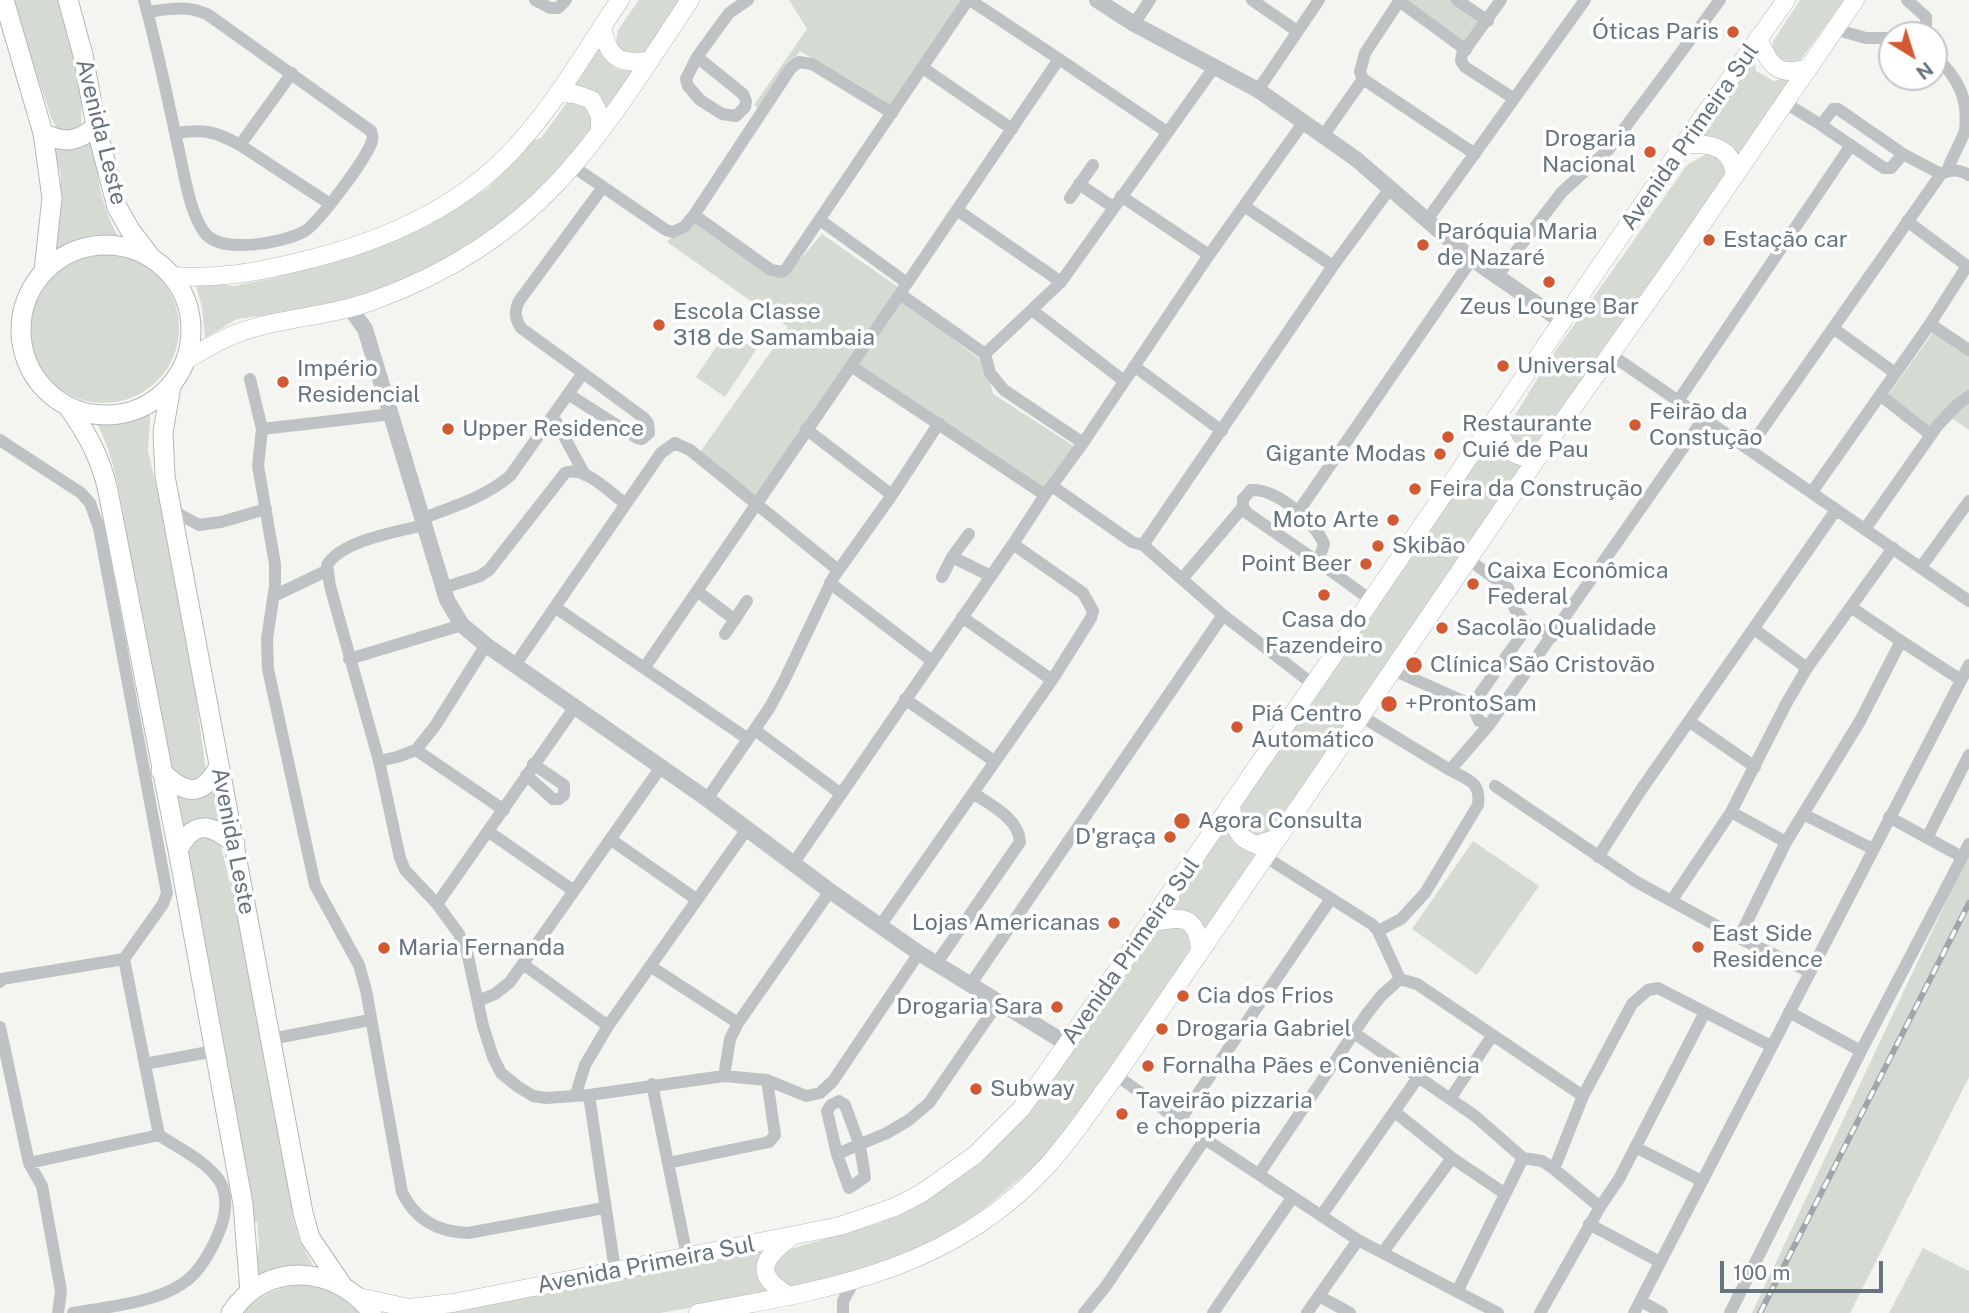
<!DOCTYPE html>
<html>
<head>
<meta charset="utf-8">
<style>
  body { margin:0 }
  #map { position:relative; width:1969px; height:1313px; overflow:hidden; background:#f4f4f1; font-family:"Public Sans",sans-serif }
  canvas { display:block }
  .north { position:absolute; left:1878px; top:21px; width:70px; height:70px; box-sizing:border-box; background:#fff; border:2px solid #c2c7cc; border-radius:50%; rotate:142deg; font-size:19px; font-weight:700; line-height:28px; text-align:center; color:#66747f }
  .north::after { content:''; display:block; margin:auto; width:24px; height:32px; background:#d25a33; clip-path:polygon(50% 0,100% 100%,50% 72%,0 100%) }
  .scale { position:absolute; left:1720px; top:1261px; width:163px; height:32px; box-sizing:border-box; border:4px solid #66747f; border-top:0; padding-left:9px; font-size:21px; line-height:24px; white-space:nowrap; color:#66747f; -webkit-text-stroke:5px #fff; paint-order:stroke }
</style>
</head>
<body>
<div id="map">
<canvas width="1969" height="1313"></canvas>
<div class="north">N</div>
<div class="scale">100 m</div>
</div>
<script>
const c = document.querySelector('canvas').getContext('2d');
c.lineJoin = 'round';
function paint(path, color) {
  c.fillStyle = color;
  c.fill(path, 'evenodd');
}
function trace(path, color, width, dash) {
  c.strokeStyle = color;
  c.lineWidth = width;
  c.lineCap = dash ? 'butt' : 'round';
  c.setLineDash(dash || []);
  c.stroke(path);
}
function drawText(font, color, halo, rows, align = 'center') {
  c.font = font + ' "Public Sans",sans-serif';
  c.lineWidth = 7;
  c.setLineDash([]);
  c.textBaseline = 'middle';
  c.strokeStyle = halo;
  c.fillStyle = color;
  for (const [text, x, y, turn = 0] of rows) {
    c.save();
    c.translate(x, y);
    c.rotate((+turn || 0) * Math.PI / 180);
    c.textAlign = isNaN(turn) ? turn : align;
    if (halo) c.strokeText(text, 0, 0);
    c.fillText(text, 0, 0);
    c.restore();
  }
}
paint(new Path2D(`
  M12,0H62L82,82L81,127L70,136L60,133L52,120Z
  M639,0H683L647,50L635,58L615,46L618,30Z
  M789,0H963L890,106L800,51L759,109L754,105L807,29Z
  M1402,0H1453L1485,22L1465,49Z
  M1800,0H1845L1798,63L1786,64L1770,52L1774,40Z
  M600,44C606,65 615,74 638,69L606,114L568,88Z
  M1754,56L1756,71L1774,81L1791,77L1737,161C1729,142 1720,136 1700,136Z
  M587,100L595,127L566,167L472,248L373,294L297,311L237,319L205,338L202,307L194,280L234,286L278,277L290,270L431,221L488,188L529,142L541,138L568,101Z
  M94,139C97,177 100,203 118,236L93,235L56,249L61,174L51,146L67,150Z
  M1708,153L1717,155L1723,165L1725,175L1715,190L1536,447L1524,451L1510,437L1508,427L1547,363L1687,165Z
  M691,218L772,277H785L822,234L902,290L757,508L696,458L788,327L667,242Z
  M29 328a75 75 0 1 1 150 0a75 75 0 1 1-150 0Z
  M901,300L986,364L993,394L1077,448L1046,492L855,364Z
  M727,331L756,350L725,397L696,377Z
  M1934,331L1969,355V430L1950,417L1934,434L1886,398Z
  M151,408L148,451L184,606L206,772L196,782L173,777C161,722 146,668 137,613C125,548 126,478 95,419L123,418Z
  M1495,433L1522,464L1393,670L1264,837L1251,840L1237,815L1239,806Z
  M215,779L223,828L178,836L170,791Z
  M1228,817L1259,853L1204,936C1192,917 1191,908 1167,909Z
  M199,833L218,840L221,846L251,974L286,1160L293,1219L300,1242L313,1265L286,1267L254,1277L259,1245L257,1222L252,1223L186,847Z
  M1473,841L1539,886L1477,975L1412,929Z
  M1969,853V1077L1850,1313H1752Z
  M1176,920L1194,940L1189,951L1108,1078L1043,1159L980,1212L928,1245L885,1265L791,1287L774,1276L775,1261L786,1250L880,1223L924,1199L973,1168L1024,1119L1159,923Z
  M768,1247L774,1293L660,1313H436Z
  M1923,1248L1969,1271V1313H1889Z
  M308,1284C329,1290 346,1296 359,1313H242C265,1292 277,1287 308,1284Z`), '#d5dbd2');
const secondary = new Path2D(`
  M602,26C607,56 618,65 648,61
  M1758,38C1769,64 1777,78 1807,68
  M558,93L575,94L592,100L600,116V129
  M1683,145C1706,142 1734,146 1734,175
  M173,276C215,279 253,273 294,263C378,244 461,210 519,143C558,100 587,48 620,0
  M186,360C203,350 219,340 238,333C281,317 329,317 372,301C442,276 508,236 559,181C609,127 649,61 690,0
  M1497,419C1501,443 1511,464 1540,454
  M1231,806C1234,825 1236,839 1257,845L1277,838
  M1151,923C1180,916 1197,914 1200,949
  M788,1239C758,1262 757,1277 790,1296
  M358,1297L409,1308L453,1303L840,1226L895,1207L922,1193L975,1155L1021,1109L1067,1044L1683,145L1786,0
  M698,1313C832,1289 952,1270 1048,1165C1073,1137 1094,1105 1116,1075L1540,454L1677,260L1855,0`);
const primary = new Path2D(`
  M4,0L43,133L52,198L44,271
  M68,0L83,55L96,126L117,207L130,230L150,256
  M43,133C65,144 78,142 96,126
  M21 330a85 85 0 1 1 170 0a85 85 0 1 1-170 0Z
  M171,386L163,432L165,476L303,1213L310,1238L342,1285
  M69,408C88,435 101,459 108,491L178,850L243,1204L250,1292
  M161,771C183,793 201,799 218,768
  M178,850C194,819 211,824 235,844
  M231,1313C265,1260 337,1265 372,1313`);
trace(secondary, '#b3b7bb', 19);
trace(primary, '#b4b7ba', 21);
trace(new Path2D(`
  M144,0C158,50 168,101 179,151C185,177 189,210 204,232C220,255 284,243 305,231C319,222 367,158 372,141C373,136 373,137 371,131L207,14C186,5 169,9 147,12
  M535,0L550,8H558L566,0
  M1252,0L1297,31
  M1400,0L1365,53L1360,72L1363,79L1475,154
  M1457,0L1488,21
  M1501,0L1462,54L1461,61L1465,67L1513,98
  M1907,0L1926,17V35
  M1399,1L1466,50
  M1134,24L1150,0
  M1834,29L1866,38H1892
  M1934,56C1957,76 1969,97 1965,131C1960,144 1952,157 1947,171
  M697,57L743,94L746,101L745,107L736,116L722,114L700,100L688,86L686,79L697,57L729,13L748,0
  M1059,59L1167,132
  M923,68L1012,129
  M292,73L240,145L330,204
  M1258,90L1319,0
  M1784,102L1821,125
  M1833,109H1838L1903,154L1891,168H1884L1821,125Z
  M175,133C204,129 215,131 240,145
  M1323,136L1363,79
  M1903,154L1941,174
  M571,165L666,230L673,232L684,227L694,215L791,68L799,62L812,64L892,113
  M1079,184L1113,207
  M1121,196L1209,255
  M1070,198L1093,165
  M1244,206L1333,266
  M957,210L1061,282
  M694,215L771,270L782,272L786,269L968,0
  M820,220L907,283
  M1427,220L1585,0
  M1497,276L1562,192L1609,149L1720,0
  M900,294L985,354L1061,282L1215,66
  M1032,310L1124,381
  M1930,324L1969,350
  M1833,328L1895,373
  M985,354L990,373L1004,390L1083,443L1048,491
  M1610,354L1969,601
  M851,366L1059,59L970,0
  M1134,366L1222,431
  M250,379L262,429L258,466L275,564V586L267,639L268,669L315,885L359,965L366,990L402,1192C415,1220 438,1232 468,1233L604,1208
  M568,394L637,438L642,439L649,433L648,423L644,418L583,373
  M1880,395L1931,435
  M1678,401L1851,145
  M553,416L585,475
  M262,429L392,414
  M806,429L892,495
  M0,440L81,493L90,503L99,528L167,893L163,904L124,959L159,1135C178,1148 206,1161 219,1180C228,1194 226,1213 221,1227C214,1246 200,1273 182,1284C154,1303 106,1307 73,1313
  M1083,443L1209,255L1303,123
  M1749,448L1941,174C1950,169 1959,169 1969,175
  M1052,486L1132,542L1143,545L1333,266L1391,187
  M1812,492L1930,324L1967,266L1907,221
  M171,510L199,525L221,522L266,509
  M1298,512L1472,259
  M423,518C453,507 485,497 510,476L583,373L521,328C515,318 514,312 519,301L603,187
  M424,525C397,532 342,540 327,565L330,586L379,761L400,858L405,870L437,904L459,934L467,952L483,1026L493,1057L501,1073L517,1086L533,1096L546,1098L589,1095L724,1076L767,1080L806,1096L820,1093L833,1081L919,953
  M1865,529L1938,425L1958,404L1969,396
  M1143,545L1223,615L1314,685
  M952,557L991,576
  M1319,559L1324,544C1315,522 1276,488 1251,490L1243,499V507L1247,513L1315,560L1319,559L1331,571L1372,601
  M1469,560L1508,588L1515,609L1528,626
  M1921,567L1969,501
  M942,577L952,557L969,534
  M1182,579L1243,507
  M830,583L932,661
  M443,588L480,576L489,570L565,473C585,465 610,493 626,504
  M697,591L735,620
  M274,596L328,570
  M556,608L748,739
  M962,617L1052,680
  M1754,629L1807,668
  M725,634L747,601
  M1901,641L1961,680
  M349,659L462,625
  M515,665L661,453L675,443L690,450L838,570
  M645,667L851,366L1045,495L1013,544
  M1393,670L1472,705
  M905,699L994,761
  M1361,716L1450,770
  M1690,722L1755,767
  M1489,725L1479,721L1472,705L1528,626L1541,629L1552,637
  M755,730L841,794
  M416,750L504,810
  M379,761L397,757L416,750L435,726L486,645
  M526,775L553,799H559L564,795V785L533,764
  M1495,786L1635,881L1739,938L1810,972
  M707,799L770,707L784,681L833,578L892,495L939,423
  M1731,812L1786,842
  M1803,814L1873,849
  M1889,817L1962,857
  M489,832L574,891
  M1927,838L1969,755
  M610,839L696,899
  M1264,856L1373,925L1378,931L1400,979
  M1598,857L1641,790L1836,510
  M793,864L1013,544L1083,593L1093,611L1091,618L1052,680L880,926
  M1672,900L1731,812L1786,704L1807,668L1893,548
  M437,904L574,708
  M1378,931L1401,919L1425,893L1478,805C1481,782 1469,780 1450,770L1489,725L1704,418
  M1739,938L1786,842L1860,721L1901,641L1852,608
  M523,964L608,1026
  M936,964L1020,842C1019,818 990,805 973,793
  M650,966L738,1023
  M0,982L2,979L124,959
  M970,985L1223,615
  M478,1001L495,994L510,982L661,767
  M1789,1012L1861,1051
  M0,1027L29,1163L42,1186L61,1291L58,1313
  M1354,1033L1475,1116L1523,1158L1458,1290
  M271,1039L370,1020
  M145,1064L214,1051
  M1116,1075L1205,1139L1358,1240L1498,1313
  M724,1076L730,1039L738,1023L830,891
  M652,1084L687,1256
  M576,1094L585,1065L608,1026L747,829
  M589,1095L615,1270
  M1450,1099L1492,1036
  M1395,1112L1452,1158L1504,1193
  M1180,1120L1330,900
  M1635,1147L1702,1181
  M837,1154L849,1188L865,1177L860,1146L845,1105L839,1101L831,1105L827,1111L837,1154L887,1133L909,1120L929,1103L998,1003
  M1523,1158L1542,1161L1554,1169L1583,1096
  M29,1163L159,1135
  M668,1163L769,1142L775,1135L767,1080
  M1259,1174L1366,1015L1381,996L1400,979L1417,984L1583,1096L1632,1004L1648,990L1658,988L1771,1046
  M1600,1207L1619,1179L1705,1012
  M1321,1216L1417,1079
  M1589,1224L1660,1262
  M1383,1252L1452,1158
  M1319,1296L1350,1313
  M1641,1301L1662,1313
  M843,1313V1301L854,1281
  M1084,1313L1106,1286L1205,1139
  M1213,1313L1292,1198
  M1307,1313L1358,1240
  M1540,1313L1600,1207L1554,1169
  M1634,1313L1969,665
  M1730,1313L1861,1051L1969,844`), '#bec2c5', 12);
trace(new Path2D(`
  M1097,0L1134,24L1258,90L1356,159L1472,259L1563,322
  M350,308L365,329L447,600L462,625L486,645L707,799L830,891L919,953L1067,1044`), '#bec2c5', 16);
trace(secondary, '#fff', 18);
trace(primary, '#fff', 19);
const rail = new Path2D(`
  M1760,1313L1969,903`);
trace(rail, '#a0a5aa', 6);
trace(rail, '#fff', 3.5, [10]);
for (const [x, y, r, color] of [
  [1733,32,7,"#d25a33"],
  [1650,152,7,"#d25a33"],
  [1709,240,7,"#d25a33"],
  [1423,245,7,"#d25a33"],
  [1549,282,7,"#d25a33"],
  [659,325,7,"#d25a33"],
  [1503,366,7,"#d25a33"],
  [283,382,7,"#d25a33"],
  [1635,425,7,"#d25a33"],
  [448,429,7,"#d25a33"],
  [1448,437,7,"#d25a33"],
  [1440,454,7,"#d25a33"],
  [1415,489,7,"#d25a33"],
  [1393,520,7,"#d25a33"],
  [1378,546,7,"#d25a33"],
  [1366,564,7,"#d25a33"],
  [1473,584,7,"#d25a33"],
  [1324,595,7,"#d25a33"],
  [1442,628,7,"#d25a33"],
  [1414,665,9,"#d25a33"],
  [1389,704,9,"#d25a33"],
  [1237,727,7,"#d25a33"],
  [1182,821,9,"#d25a33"],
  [1170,837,7,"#d25a33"],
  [1114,923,7,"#d25a33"],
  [1698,947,7,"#d25a33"],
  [384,948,7,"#d25a33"],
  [1183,996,7,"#d25a33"],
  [1057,1007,7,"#d25a33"],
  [1162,1029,7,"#d25a33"],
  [1148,1066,7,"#d25a33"],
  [976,1089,7,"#d25a33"],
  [1122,1114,7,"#d25a33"]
]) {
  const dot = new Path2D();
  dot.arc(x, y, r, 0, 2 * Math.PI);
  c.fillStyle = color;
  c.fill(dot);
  trace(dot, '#fff', 2.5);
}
drawText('23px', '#66747f', '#fff', [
  ["Óticas Paris",1719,32,"right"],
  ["Drogaria",1636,139,"right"],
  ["Nacional",1636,165,"right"],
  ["Paróquia Maria",1437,232],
  ["de Nazaré",1437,258],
  ["Estação car",1723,240],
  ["Zeus Lounge Bar",1549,307,"center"],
  ["Escola Classe",673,312],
  ["318 de Samambaia",673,338],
  ["Universal",1517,366],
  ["Império",297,369],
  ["Residencial",297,395],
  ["Feirão da",1649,412],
  ["Constução",1649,438],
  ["Restaurante",1462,424],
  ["Cuié de Pau",1462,450],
  ["Upper Residence",462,429],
  ["Gigante Modas",1426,454,"right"],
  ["Feira da Construção",1429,489],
  ["Moto Arte",1379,520,"right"],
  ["Skibão",1392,546],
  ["Point Beer",1352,564,"right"],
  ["Caixa Econômica",1487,571],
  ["Federal",1487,597],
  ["Casa do",1324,620,"center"],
  ["Fazendeiro",1324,646,"center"],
  ["Sacolão Qualidade",1456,628],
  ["Clínica São Cristovão",1430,665],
  ["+ProntoSam",1405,704],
  ["Piá Centro",1251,714],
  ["Automático",1251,740],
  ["Agora Consulta",1198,821],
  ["D'graça",1156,837,"right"],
  ["Lojas Americanas",1100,923,"right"],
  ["East Side",1712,934],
  ["Residence",1712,960],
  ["Maria Fernanda",398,948],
  ["Cia dos Frios",1197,996],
  ["Drogaria Sara",1043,1007,"right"],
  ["Drogaria Gabriel",1176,1029],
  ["Fornalha Pães e Conveniência",1162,1066],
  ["Subway",990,1089],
  ["Taveirão pizzaria",1136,1101],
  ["e chopperia",1136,1127]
], 'left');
drawText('23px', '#66747f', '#fff', [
  ["Avenida Leste",101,132,76],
  ["Avenida Primeira Sul",1690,137,-55],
  ["Avenida Leste",233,841,79],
  ["Avenida Primeira Sul",1131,951,-55],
  ["Avenida Primeira Sul",646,1265,-11]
]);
</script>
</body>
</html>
